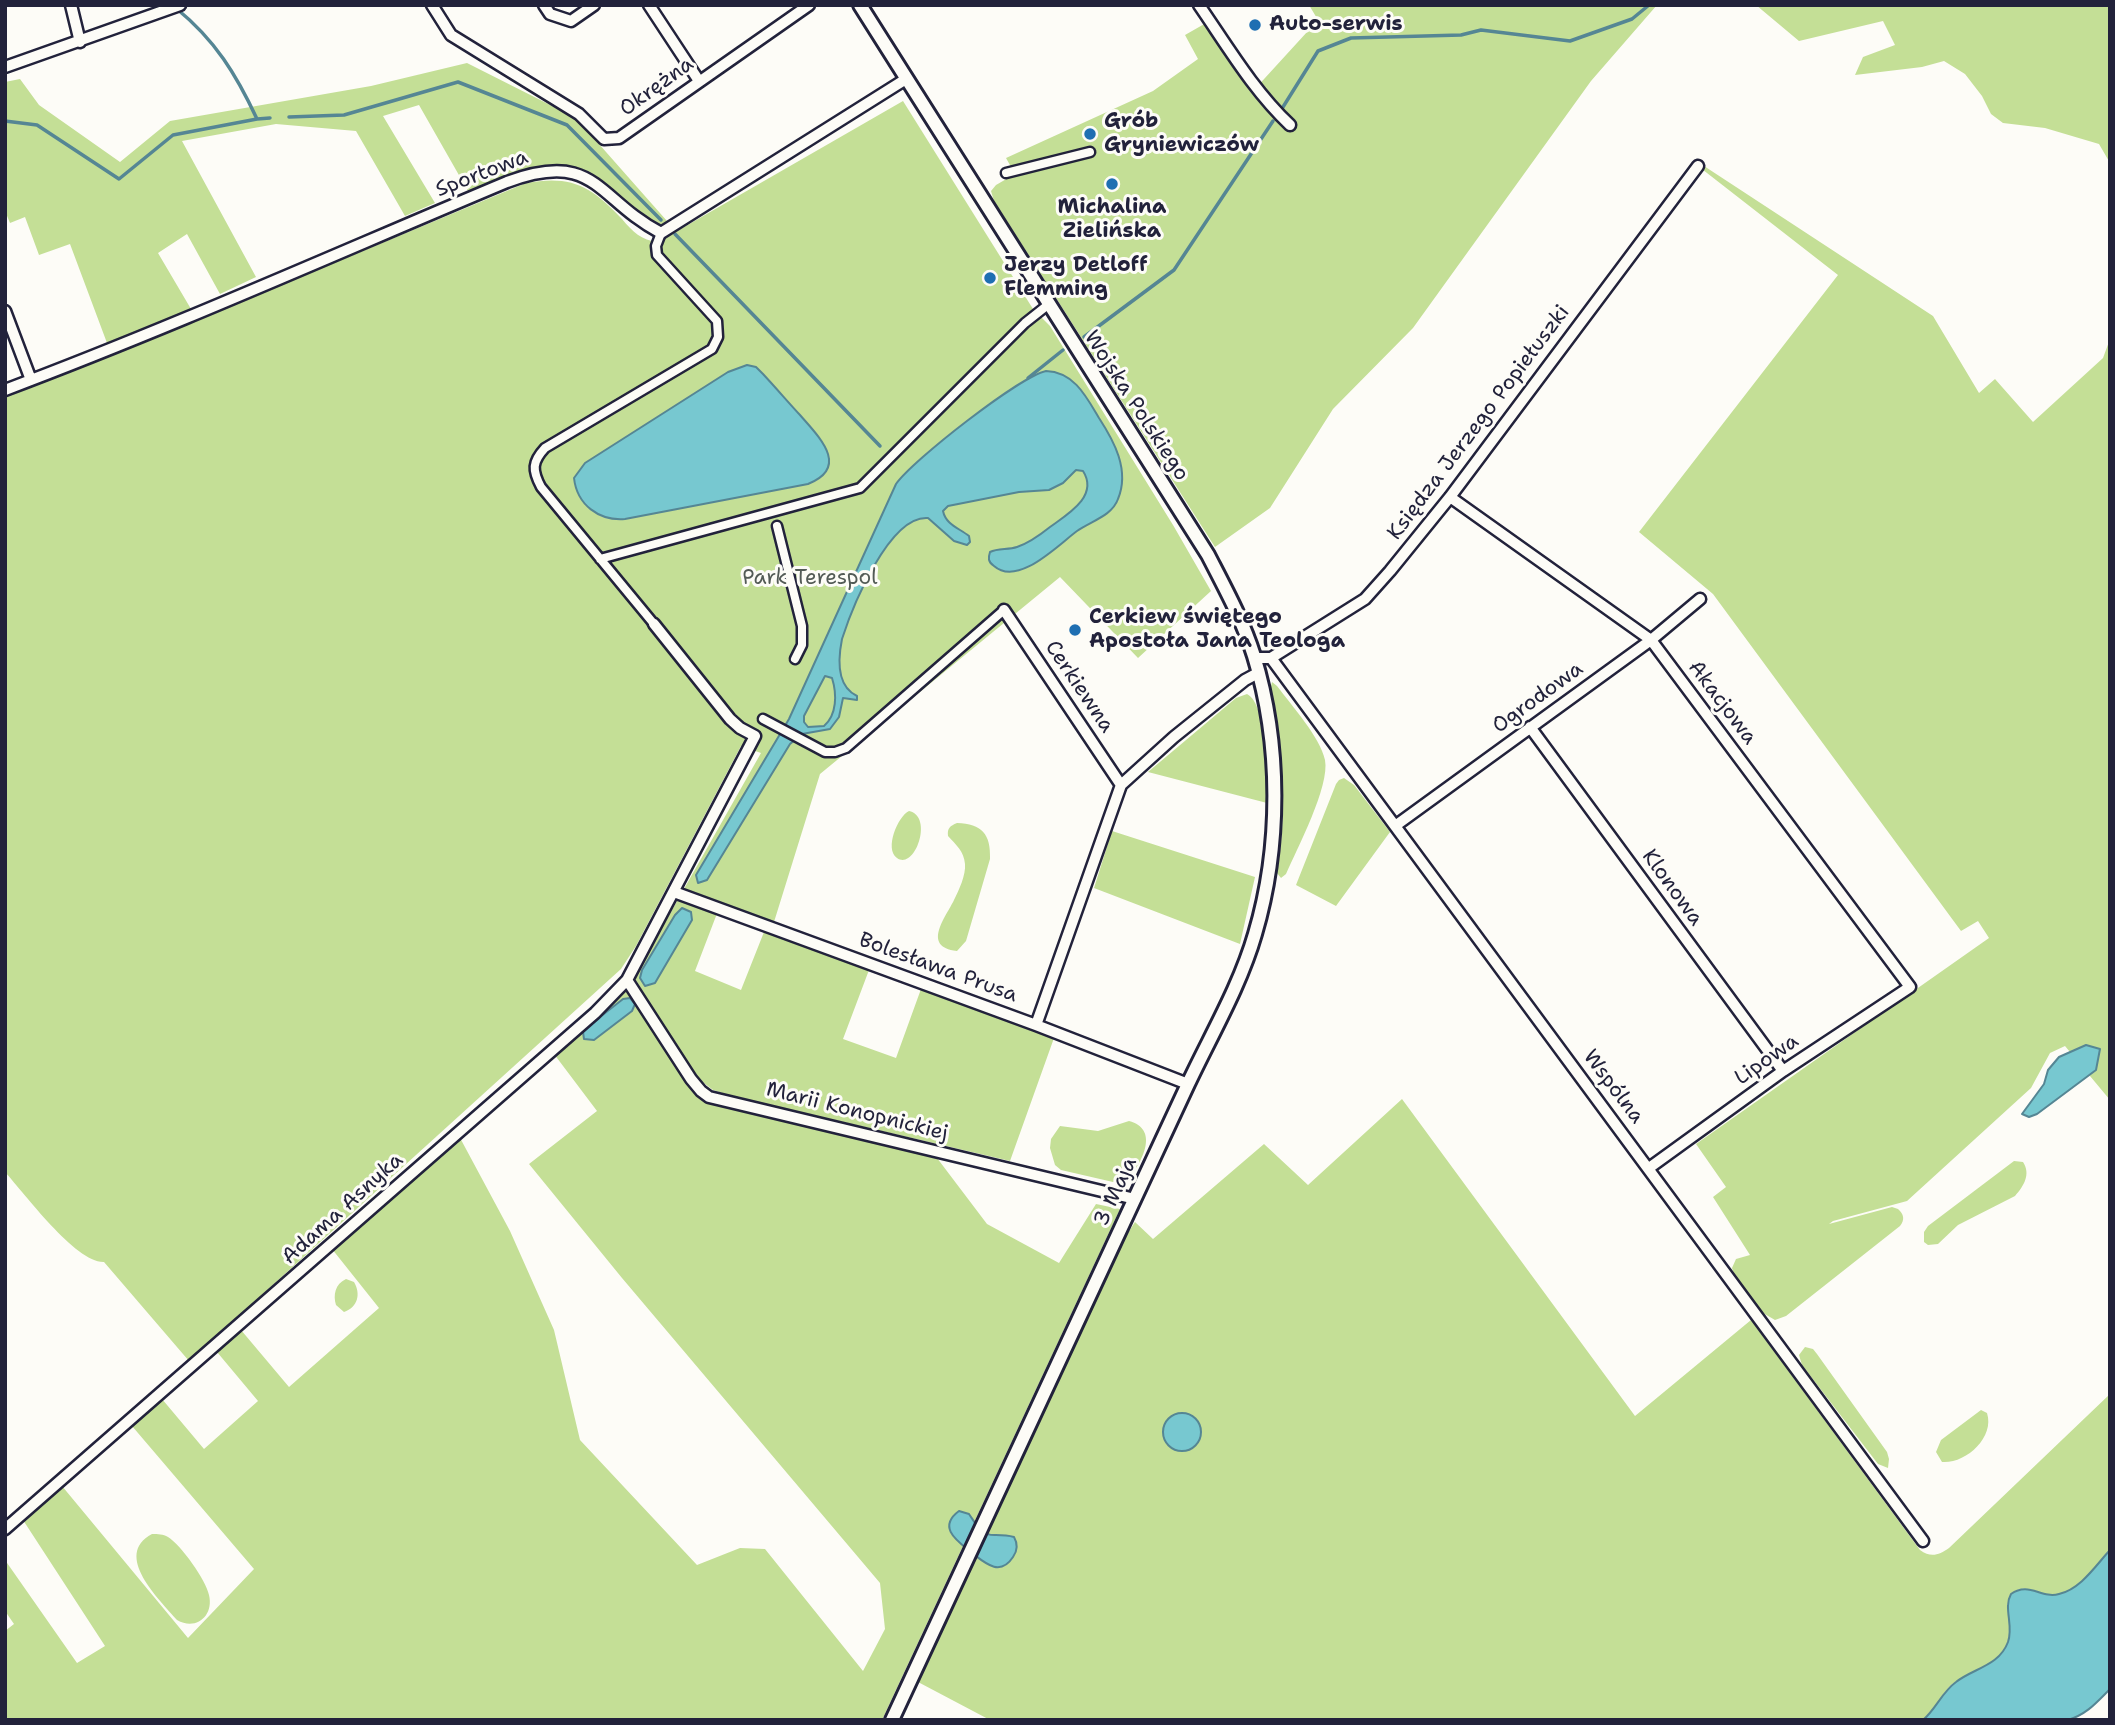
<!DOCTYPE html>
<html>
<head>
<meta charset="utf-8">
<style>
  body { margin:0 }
  #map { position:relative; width:2115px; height:1725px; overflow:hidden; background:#fdfcf7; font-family:"Shantell Sans",sans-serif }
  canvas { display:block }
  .frame { position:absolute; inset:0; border:7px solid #22223b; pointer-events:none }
</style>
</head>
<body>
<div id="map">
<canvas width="2115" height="1725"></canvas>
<div class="frame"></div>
</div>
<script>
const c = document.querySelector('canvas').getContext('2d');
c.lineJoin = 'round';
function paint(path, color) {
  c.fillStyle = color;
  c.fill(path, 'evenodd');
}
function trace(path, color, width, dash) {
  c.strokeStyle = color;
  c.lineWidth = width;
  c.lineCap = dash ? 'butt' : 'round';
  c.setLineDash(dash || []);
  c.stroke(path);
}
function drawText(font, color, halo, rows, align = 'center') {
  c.font = font + ' "Shantell Sans",sans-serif';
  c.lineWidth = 6;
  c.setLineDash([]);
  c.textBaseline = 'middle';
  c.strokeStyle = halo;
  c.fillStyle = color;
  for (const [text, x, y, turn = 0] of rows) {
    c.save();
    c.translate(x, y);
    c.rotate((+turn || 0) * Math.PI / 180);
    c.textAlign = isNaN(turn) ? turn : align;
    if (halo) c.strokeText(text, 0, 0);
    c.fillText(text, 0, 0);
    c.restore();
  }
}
paint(new Path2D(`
  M1309,5H1657L1591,81L1413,328L1333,409L1270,508L1215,547L994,201L991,191L996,185L1015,174L1006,158L1153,91L1198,59L1185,35L1206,23L1254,90L1318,20Z
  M1756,5H2110V163L2099,144L2045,128L2003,123L1991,114L1982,96L1965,74L1944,61L1922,67L1855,75L1863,57L1895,45L1883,21L1799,41Z
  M467,63L576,118L667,221C664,224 663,226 658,226C644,224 608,183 588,174C547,155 508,175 468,191L419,105L383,116L435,203L405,216L356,131L276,124L182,141L256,277L220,294L187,234L158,253L191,309L107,343L70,244L39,255L25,217L10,223L5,211V82L20,79L39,105L120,162L170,121L371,86Z
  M903,101L1033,309L1050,326L1173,525L1211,591L1138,658L1060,577L820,774L774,922L721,903L695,971L741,990L764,932L869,970L843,1039L896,1058L921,989L1054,1038L1010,1161L805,1113L796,1121L934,1154L987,1224L1059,1263L1096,1204L1120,1209L882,1720H5V1631L14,1624L5,1611V1560L77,1663L105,1646L23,1520L62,1486L188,1638L254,1569L132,1426L162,1399L204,1449L258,1401L217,1352L241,1330L289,1387L379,1308L332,1249L459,1136L510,1231L554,1330L580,1440L697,1565L740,1548L765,1549L863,1671L885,1629L880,1583L622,1278L529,1164L597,1111L554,1054L624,991H630L691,1090C703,1104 718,1106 736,1108L738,1098L713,1090L692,1074L634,977L761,753L741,746L636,946L621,969L189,1361L104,1262C76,1263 25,1194 5,1172V395L108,357L526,183C572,175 591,186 622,219C633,232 641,240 658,242Z
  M1698,166H1704L1933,316L1979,393L1995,379L2033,422L2103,358L2110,339V1100L2065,1046L2050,1053L2031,1088L1907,1201L1833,1221L1829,1224L1892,1207L1898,1209C1904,1214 1905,1220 1900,1226L1786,1316L1775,1320L1763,1313L1734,1274L1732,1268L1736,1259L1750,1255L1713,1197L1726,1187L1696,1144L1989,938L1978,921L1961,931L1713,594L1639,532L1838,275Z
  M1272,682L1277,686C1292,706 1320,737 1325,760C1330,786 1297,849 1286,874L1281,878L1277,873C1288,811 1282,752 1270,690Z
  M1247,694C1268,704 1267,781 1267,803L1148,772L1236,698Z
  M1344,778L1354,785L1390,832L1336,906L1296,885L1336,784L1339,780Z
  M909,811C934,816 915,871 897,858C884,849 898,816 909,811Z
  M957,823C982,824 991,834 990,859L966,941L957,951C921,947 946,917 954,900C959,890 966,875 965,864C964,851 956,845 948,836C947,828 950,826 957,823Z
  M1112,831L1255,877L1240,944L1094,888Z
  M1402,1099L1635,1416L1751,1320L1920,1550C1931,1558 1939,1555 1949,1548L2110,1394V1550C2094,1567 2075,1598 2049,1595C2036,1593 2030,1586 2017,1590L2007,1605C2014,1630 2010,1654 1985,1667C1974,1673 1961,1677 1951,1685C1940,1696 1935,1710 1923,1720H990L918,1682L1126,1236L1135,1222L1153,1239L1264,1144L1308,1185Z
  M1129,1121C1159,1129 1143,1160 1130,1177L1113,1182L1061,1170L1055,1165L1050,1148L1051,1139L1060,1126L1098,1131Z
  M2014,1161L2023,1162C2031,1174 2024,1186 2015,1196L1958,1225L1938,1244L1928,1245L1924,1242V1232L1928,1226Z
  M346,1279L354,1282C361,1294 358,1307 344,1312L336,1305C333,1295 335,1284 346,1279Z
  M1805,1347L1813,1349L1817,1354L1887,1452L1889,1459L1888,1468L1878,1464L1802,1365L1799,1355Z
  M1981,1410L1987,1413C1995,1438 1965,1464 1942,1462L1936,1452L1941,1440Z
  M152,1534C158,1534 163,1534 168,1537C181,1545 206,1580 209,1595C214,1616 196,1631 177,1620C160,1600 112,1555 152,1534Z`), '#c4df96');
const water = new Path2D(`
  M747,365L756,367L763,374C776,388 788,402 800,415C818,436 851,467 808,484L625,519C599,521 577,505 574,478L585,463L728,372Z
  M1046,371C1074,372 1086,396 1099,418C1114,441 1130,470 1118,499C1112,516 1091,521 1077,531C1058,545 1018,587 994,566C988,562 988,558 990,552C998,548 1008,550 1017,547C1029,543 1040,535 1050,527C1068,514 1099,496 1083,471L1076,470L1063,483L1049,490L1019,492L948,506L943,511C946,525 959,528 969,536L970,542L967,545L954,541L928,518C889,515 852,608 842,639C838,659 836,686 857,696V700L843,698L839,717L830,729L802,734L790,744L707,880L698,883L696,875L789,719L896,484C913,460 1019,377 1046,371ZM825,676L832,678C837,694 837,715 824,726L808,727L804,722V716Z
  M682,908L691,912L692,920L655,983L645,986L640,978L642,970L675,915Z
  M630,998L635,1004L632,1011L594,1040L584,1039L583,1032L586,1028L623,999Z
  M2086,1045L2100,1049L2096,1070L2037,1114L2029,1117L2022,1114L2044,1084L2048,1070L2059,1057Z
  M1163 1432a19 19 0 1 1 38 0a19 19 0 1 1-38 0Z
  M959,1511L969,1514C976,1524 981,1536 996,1535C1003,1535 1007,1535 1014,1537C1018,1544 1018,1550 1013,1557C1000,1577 985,1563 972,1553C959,1542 936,1528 959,1511Z
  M2110,1550V1689C2096,1703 2087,1714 2068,1720H1923C1936,1709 1942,1692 1956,1682C1974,1668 1999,1666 2008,1642C2014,1626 2003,1608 2011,1594C2029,1581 2041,1599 2059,1594C2081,1589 2096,1565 2110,1550Z`);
paint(water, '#77c8d0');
trace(water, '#558694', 2);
trace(new Path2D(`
  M177,9C215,40 236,74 257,119
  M1283,107L1318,51L1351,38L1461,35L1481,30L1570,41L1632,19L1649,5
  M289,117L344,115L458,82L567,125L661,220
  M5,121L37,125L119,179L173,135L257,119L270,118
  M675,234L880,446
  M1084,337L1174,270L1273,121
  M1028,378L1063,350`), '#558694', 3.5);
const pedestrian = new Path2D(`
  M1006,173L1090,152
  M777,526L802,626V645L795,659
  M600,559L860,488L1025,323L1049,304
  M654,624L541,487C532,470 532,462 545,448L712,349L718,337L717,321L657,255L656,246L661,233
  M763,719L825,752H835L846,748L1004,610`);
const minor = new Path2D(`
  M71,5L80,42
  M432,5L451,35L579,114L604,139L619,138L809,5
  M544,5L550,14L571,21L594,5
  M649,5L699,81
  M1199,5C1228,47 1253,90 1290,125
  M5,67L180,5
  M5,311L31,380
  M5,390C175,326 340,252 507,182C596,149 596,199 661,233L906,79
  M1450,497L1651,640L1910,987L1783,1071L1649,1168
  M1004,610L1121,785
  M1254,658H1271L1365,599L1390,571L1450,497L1698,166
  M1271,658L1923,1541
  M1530,727L1783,1071
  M1395,826L1651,640L1700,599
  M674,892L1036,1025L1188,1084
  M627,980L691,1079L701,1091L709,1097L1135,1199
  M1036,1025L1121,785L1174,737L1245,680L1258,673
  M5,1529L595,1013L627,980L755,736L740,728L730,719L654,624`);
const tertiary = new Path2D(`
  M860,5L1208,555C1225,588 1243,621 1254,656C1281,744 1281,846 1255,934C1240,986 1211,1035 1188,1084L892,1720`);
trace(pedestrian, '#22223b', 13);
trace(minor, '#22223b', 15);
trace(tertiary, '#22223b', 18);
trace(pedestrian, '#fdfcf7', 8);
trace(minor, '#fdfcf7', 10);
trace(tertiary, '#fdfcf7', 12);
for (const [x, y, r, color] of [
  [1255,25,7,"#1f6fb2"],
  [1090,134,7,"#1f6fb2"],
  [1112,184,7,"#1f6fb2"],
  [990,278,7,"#1f6fb2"],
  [1075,630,7,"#1f6fb2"]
]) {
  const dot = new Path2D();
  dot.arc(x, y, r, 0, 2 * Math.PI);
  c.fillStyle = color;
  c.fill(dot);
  trace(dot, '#fdfcf7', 2.5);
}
drawText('bold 21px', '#22223b', '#fdfcf7', [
  ["Auto-serwis",1269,25],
  ["Grób",1104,122],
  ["Gryniewiczów",1104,146],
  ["Michalina",1112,208,"center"],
  ["Zielińska",1112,232,"center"],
  ["Jerzy Detloff",1004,266],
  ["Flemming",1004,290],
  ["Cerkiew świętego",1089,618],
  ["Apostoła Jana Teologa",1089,642]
], 'left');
drawText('21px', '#22223b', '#fdfcf7', [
  ["Okrężna",657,87,-36],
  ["Sportowa",482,174,-21],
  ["Wojska Polskiego",1136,406,57],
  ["Księdza Jerzego Popiełuszki",1479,423,-53],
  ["Cerkiewna",1079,687,56],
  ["Ogrodowa",1538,698,-36],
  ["Akacjowa",1722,703,53],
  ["Klonowa",1672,888,54],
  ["Bolesława Prusa",938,968,20],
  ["Lipowa",1767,1060,-35],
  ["Wspólna",1613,1087,53],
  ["Marii Konopnickiej",857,1112,14],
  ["3 Maja",1116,1192,-65],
  ["Adama Asnyka",343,1209,-42]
]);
drawText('21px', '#535b56', '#fdfcf7', [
  ["Park Terespol",810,579]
]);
</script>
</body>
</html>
